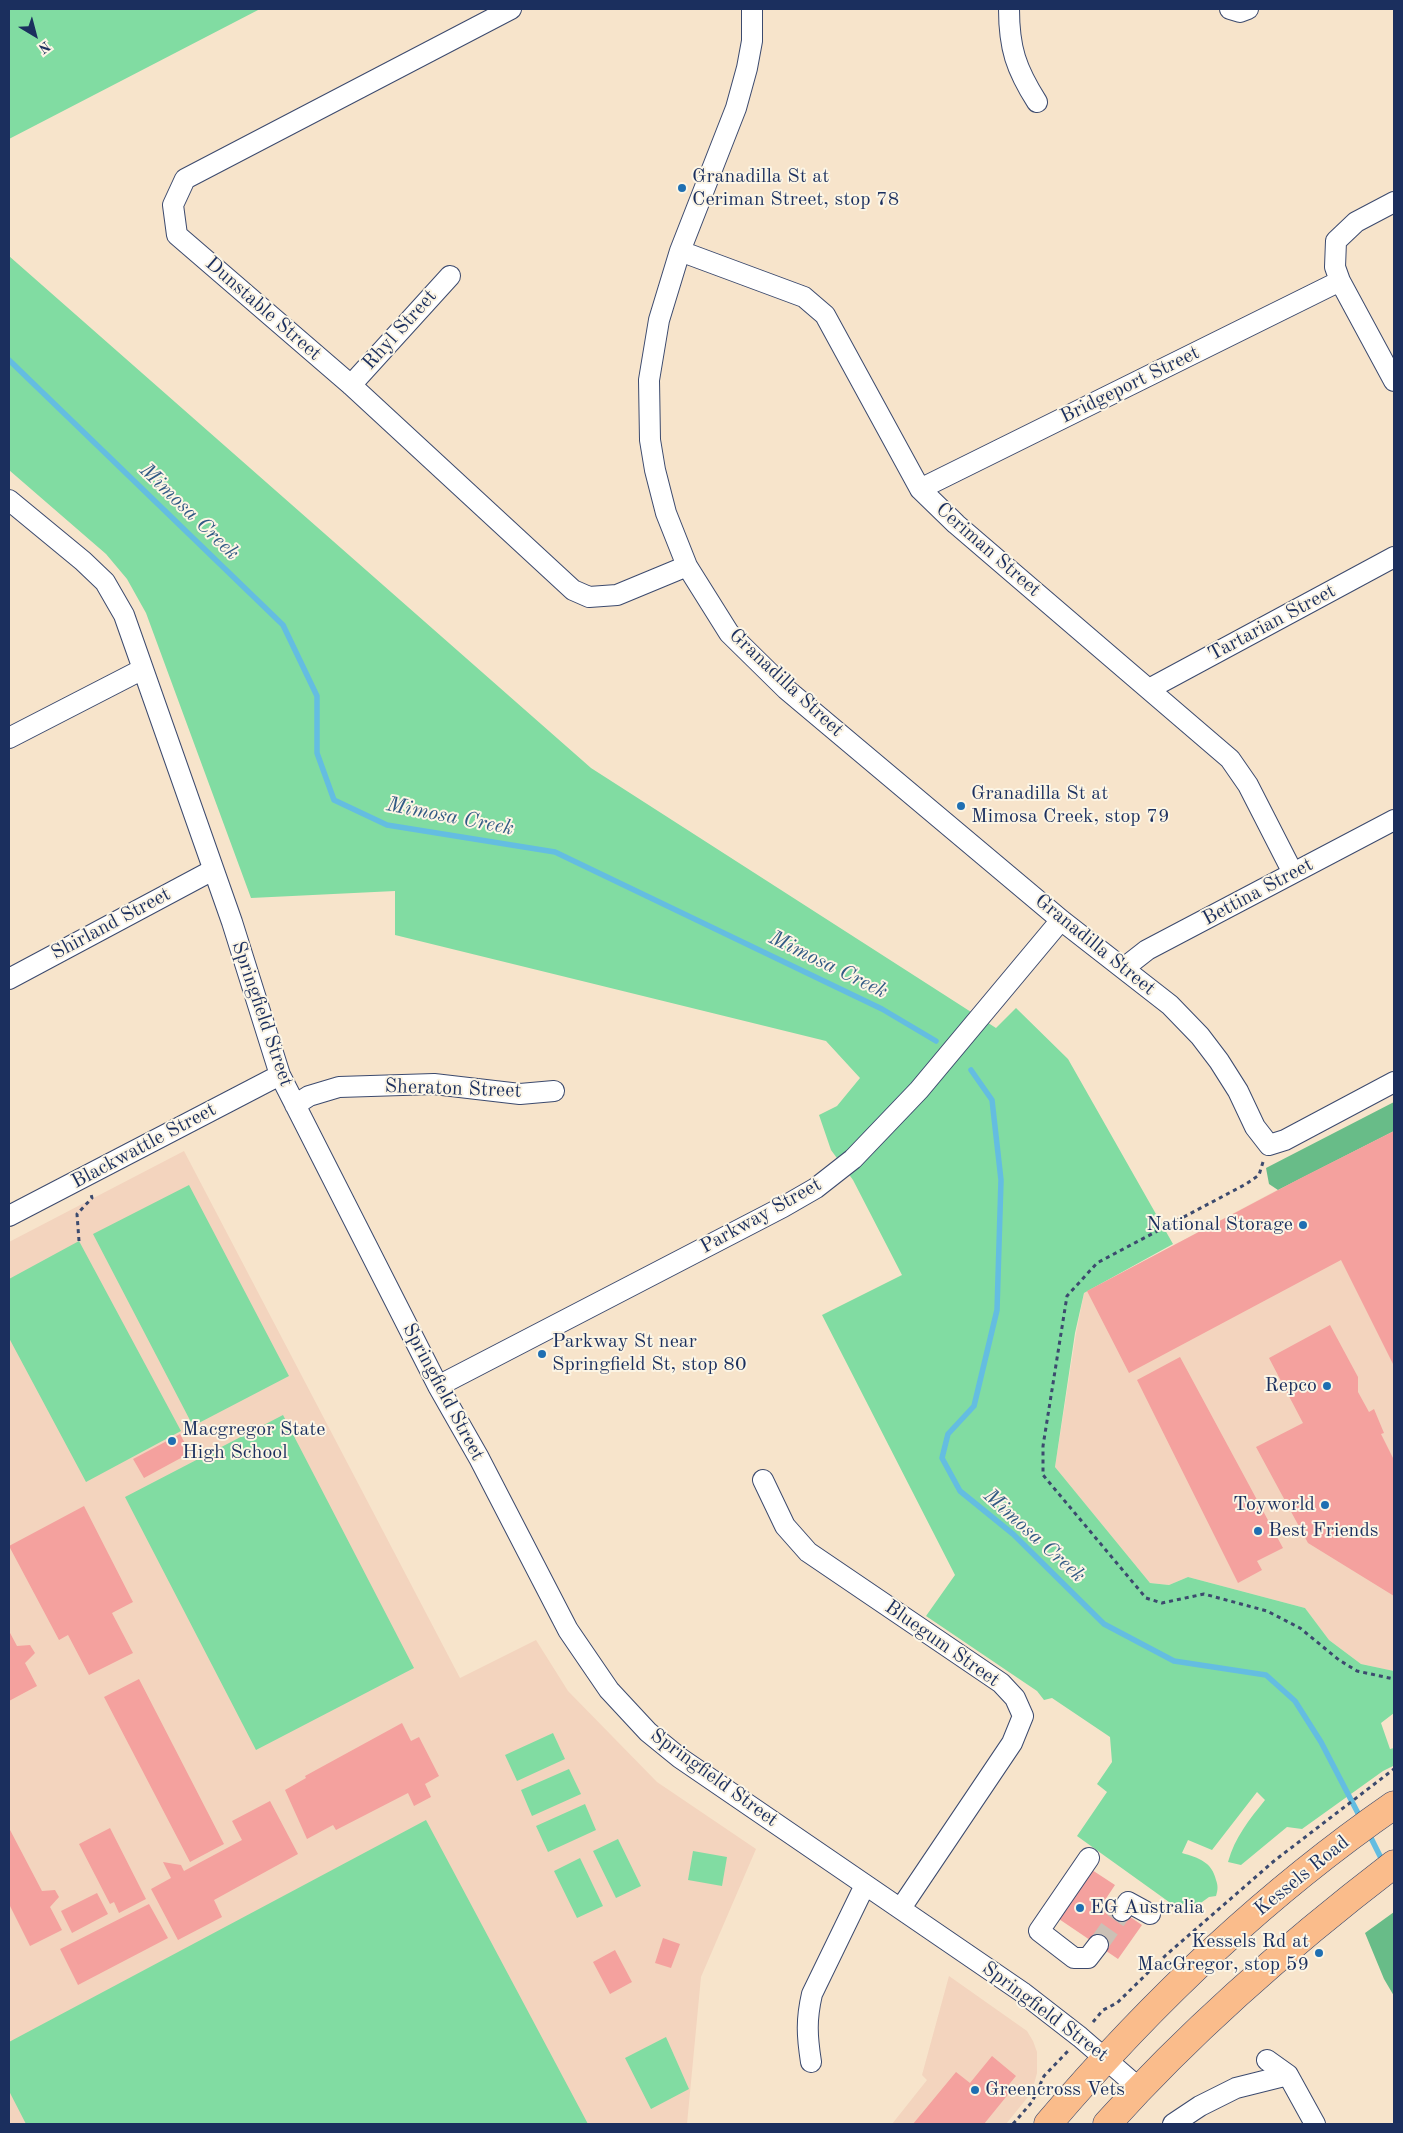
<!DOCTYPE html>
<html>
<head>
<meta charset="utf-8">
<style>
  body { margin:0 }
  #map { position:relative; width:1403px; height:2133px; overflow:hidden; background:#f7e4cb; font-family:"Old Standard TT",serif }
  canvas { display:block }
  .frame { position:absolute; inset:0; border:10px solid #1b2f5e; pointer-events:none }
  .north { position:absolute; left:10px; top:10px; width:50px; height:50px; -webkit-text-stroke:4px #fcf5e5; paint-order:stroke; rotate:143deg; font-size:14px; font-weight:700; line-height:20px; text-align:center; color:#1b2f5e }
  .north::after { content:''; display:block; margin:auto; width:18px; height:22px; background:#1b2f5e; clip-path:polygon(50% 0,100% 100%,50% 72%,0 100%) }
</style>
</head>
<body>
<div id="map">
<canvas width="1403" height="2133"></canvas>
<div class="frame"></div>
<div class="north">N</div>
</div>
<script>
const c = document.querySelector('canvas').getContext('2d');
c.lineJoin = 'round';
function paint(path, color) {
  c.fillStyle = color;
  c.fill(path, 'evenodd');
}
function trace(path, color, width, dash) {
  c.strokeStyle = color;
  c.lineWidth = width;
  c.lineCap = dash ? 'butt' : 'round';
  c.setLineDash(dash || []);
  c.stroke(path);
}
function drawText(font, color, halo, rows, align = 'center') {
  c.font = font + ' "Old Standard TT",serif';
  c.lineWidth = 4;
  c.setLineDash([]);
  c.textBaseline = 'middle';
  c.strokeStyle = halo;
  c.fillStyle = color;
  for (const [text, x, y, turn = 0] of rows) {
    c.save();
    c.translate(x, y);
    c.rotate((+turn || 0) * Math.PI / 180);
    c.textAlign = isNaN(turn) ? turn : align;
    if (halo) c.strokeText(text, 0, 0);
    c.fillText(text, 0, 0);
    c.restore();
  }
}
paint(new Path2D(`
  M1394,1102V1671L1361,1664L1329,1640L1305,1608L1188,1577L1169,1585L1150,1583L1055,1467L1076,1333L1084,1293L1277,1190Z
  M184,1151L460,1678L536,1640L568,1691L657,1782L756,1849L701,1977L687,2124H9V1242Z
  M949,1976L1027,2031L1033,2041L1037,2052V2073L1032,2092L1006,2124H892L927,2080L922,2075Z`), '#f3d4be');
paint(new Path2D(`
  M9,9H260L9,139Z
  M9,256L591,768L996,1028L1016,1008L1068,1059L1173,1244L1084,1293L1075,1333L1055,1467L1150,1583L1169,1585L1188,1577L1305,1608L1329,1640L1361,1664L1394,1671V1713L1381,1723L1390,1749L1394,1748L1393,1766L1383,1771L1302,1829L1287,1827L1241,1865L1228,1862C1235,1837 1249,1820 1265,1800L1257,1792L1212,1850L1188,1840L1182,1853C1199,1858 1212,1862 1216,1880C1218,1886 1218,1889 1216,1896L1209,1897L1198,1905L1187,1902L1176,1907L1077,1836L1107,1792L1097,1784L1112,1762L1110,1737L1052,1698L1044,1700L1037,1691L926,1616L955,1575L822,1315L902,1275L853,1180L831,1150L819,1115L837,1106L860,1078L826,1041L395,935V891L251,898L146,613L127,579L106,554L9,470Z
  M189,1185L289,1376L193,1426L93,1234Z
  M79,1241L181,1431L86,1482L9,1338V1279Z
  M283,1415L414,1668L256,1750L125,1497Z
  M553,1733L565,1759L517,1781L505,1755Z
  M569,1769L581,1794L532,1816L521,1790Z
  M585,1804L596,1830L548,1852L536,1826Z
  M426,1820L588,2124H26L9,2091V2042Z
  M618,1839L641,1886L616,1898L593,1851Z
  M693,1851L727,1857L722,1886L688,1880Z
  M580,1858L603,1906L577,1918L554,1871Z
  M666,2037L689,2089L651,2109L625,2058Z`), '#81dca2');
paint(new Path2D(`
  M1394,1102V1131L1278,1190L1269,1184L1266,1168Z
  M1394,1912V1996L1384,1979L1365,1933Z`), '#68bc88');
trace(new Path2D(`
  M9,360L283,625L317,696V753L334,800L387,825L555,852L882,1009L936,1041
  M971,1070L992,1100L1001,1180L997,1310L974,1406L948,1434L942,1458L960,1491L1013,1534L1104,1624L1174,1661L1266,1675L1295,1701L1321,1742L1361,1819
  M1368,1832L1384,1864`), '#64bde1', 5.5);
paint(new Path2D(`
  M1394,1131V1366L1341,1260L1129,1373L1087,1291L1299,1179Z
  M1330,1325L1358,1377V1392L1369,1412L1374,1409L1384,1433L1381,1434L1394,1460V1596L1308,1543L1256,1447L1303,1423L1269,1358Z
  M1180,1357L1283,1548L1257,1561L1262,1570L1238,1583L1137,1380Z
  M180,1434L190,1453L144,1478L133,1459Z
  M84,1506L133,1602L112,1613L133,1653L89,1675L68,1635L59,1640L9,1546Z
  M9,1631L17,1646L30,1645L35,1653L25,1663L37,1686L9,1701Z
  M139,1679L224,1844L190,1862L104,1697Z
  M402,1723L411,1741L419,1737L439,1776L425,1784L431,1797L414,1806L408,1793L336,1830L333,1825L307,1839L285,1790L306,1778L305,1776Z
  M270,1801L298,1854L214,1900L222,1917L178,1940L151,1889L171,1878L163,1862L181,1865L184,1871L242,1840L232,1821Z
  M9,1828L42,1891L55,1890L59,1897L50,1907L62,1930L30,1946L9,1904Z
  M110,1828L146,1899L119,1913L114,1902L110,1904L79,1844Z
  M1089,1868L1115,1885L1105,1900L1142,1925L1118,1959L1056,1917Z
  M97,1893L108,1914L72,1933L61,1911Z
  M149,1904L168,1938L78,1985L60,1949Z
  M663,1938L680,1944L671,1968L655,1963Z
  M615,1950L632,1982L610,1994L593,1962Z
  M992,2056L1016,2076L1006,2088L1010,2092L984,2124H913L956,2072L970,2083Z`), '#f4a19e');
trace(new Path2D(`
  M1098,1945L1122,1911`), '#cbc0b5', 20, [20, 10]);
const minor = new Path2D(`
  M511,9L185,179L173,205L177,235L351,385L573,590L589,597L617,595L687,566
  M752,9V41L747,68L736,108L680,251L659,320L649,380L650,440L655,470L666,513L687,566L729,633L786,689L1061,920L1170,1005L1200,1036L1219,1061L1238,1091L1255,1127L1269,1145L1285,1140L1394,1082
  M1009,9C1009,48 1016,69 1037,102
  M1230,9L1240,12L1248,9
  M1394,202L1356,222L1336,241L1335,267L1340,281L1394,381
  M680,251L804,297L825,315L920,489L956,524L1230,759L1248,785L1293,873
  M351,385L450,276
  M920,489L1340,281
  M9,500L83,561L105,582L124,615L232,922L280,1075L438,1386L479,1458L568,1630L609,1690L648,1732L680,1758L1022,1992L1080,2037L1139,2088
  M1149,689L1394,557
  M9,738L143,669
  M1124,968L1147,950L1394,820
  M9,979L213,870
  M295,1105L309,1096L339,1087L434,1084L520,1094L554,1091
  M9,1216L280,1075
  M438,1386L783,1207L816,1188L853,1159L919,1090L1061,920
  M763,1480L785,1526L808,1552L1001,1683L1015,1698L1023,1716L1012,1743L901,1908
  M1089,1858L1039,1931L1074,1958H1088L1098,1945
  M1122,1911L1128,1902L1150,1914
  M1267,2060L1288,2075L1315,2124
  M811,2062C807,2036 806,2020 812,1994L865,1885
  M1173,2124L1200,2106L1236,2088L1288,2075`);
const highway = new Path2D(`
  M1048,2124C1150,2004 1264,1895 1394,1805
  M1107,2124C1194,2027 1291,1943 1394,1864`);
trace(minor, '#3c4a6e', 22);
trace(highway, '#3c4a6e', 29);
trace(new Path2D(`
  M1263,1162L1259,1175L1246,1184L1097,1263L1067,1296L1043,1446V1475L1146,1598L1162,1603L1204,1594L1267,1611L1300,1628L1339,1660L1357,1671L1394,1679
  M79,1241L77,1214L92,1198L91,1194
  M1093,2022L1103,2010L1117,2003L1166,1955L1274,1861L1394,1769
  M1013,2124L1032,2102L1044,2076L1068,2051`), '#3c4a6e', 3, [4, 4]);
trace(minor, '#fff', 20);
trace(highway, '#fabc8b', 28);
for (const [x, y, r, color] of [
  [682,188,5,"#1f6fb2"],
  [961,806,5,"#1f6fb2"],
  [1303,1225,5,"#1f6fb2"],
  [542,1354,5,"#1f6fb2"],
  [1327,1386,5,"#1f6fb2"],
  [172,1441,5,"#1f6fb2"],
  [1325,1505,5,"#1f6fb2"],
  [1258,1531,5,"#1f6fb2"],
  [1080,1908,5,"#1f6fb2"],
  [1319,1953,5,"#1f6fb2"],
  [975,2090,5,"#1f6fb2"]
]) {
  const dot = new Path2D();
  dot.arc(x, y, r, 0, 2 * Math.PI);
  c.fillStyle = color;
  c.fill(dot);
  trace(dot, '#fcf5e5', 2);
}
drawText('20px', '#1b2f5e', '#fcf5e5', [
  ["Granadilla St at",692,177],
  ["Ceriman Street, stop 78",692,200],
  ["Granadilla St at",971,794],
  ["Mimosa Creek, stop 79",971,817],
  ["National Storage",1293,1225,"right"],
  ["Parkway St near",552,1342],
  ["Springfield St, stop 80",552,1365],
  ["Repco",1317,1386,"right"],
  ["Macgregor State",182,1430],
  ["High School",182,1453],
  ["Toyworld",1315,1505,"right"],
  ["Best Friends",1268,1531],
  ["EG Australia",1090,1908],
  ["Kessels Rd at",1309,1942,"right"],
  ["MacGregor, stop 59",1309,1965,"right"],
  ["Greencross Vets",985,2090]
], 'left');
drawText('20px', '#1b2f5e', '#fcf5e5', [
  ["Dunstable Street",263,309,41],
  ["Rhyl Street",400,330,-48],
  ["Bridgeport Street",1130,385,-26],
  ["Ceriman Street",988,550,41],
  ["Tartarian Street",1272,623,-28],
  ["Granadilla Street",786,683,43],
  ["Bettina Street",1258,892,-28],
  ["Shirland Street",111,924,-28],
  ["Granadilla Street",1095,945,39],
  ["Springfield Street",262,1014,71],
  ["Sheraton Street",453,1089,2],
  ["Blackwattle Street",144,1146,-28],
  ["Parkway Street",761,1216,-29],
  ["Springfield Street",443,1392,62],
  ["Bluegum Street",942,1644,35],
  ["Springfield Street",714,1778,36],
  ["Kessels Road",1302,1876,-39],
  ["Springfield Street",1045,2012,37]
]);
drawText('italic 21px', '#315a85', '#fcf5e5', [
  ["Mimosa Creek",189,512,44],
  ["Mimosa Creek",450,817,11],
  ["Mimosa Creek",828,965,26],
  ["Mimosa Creek",1034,1536,42]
]);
</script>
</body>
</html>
